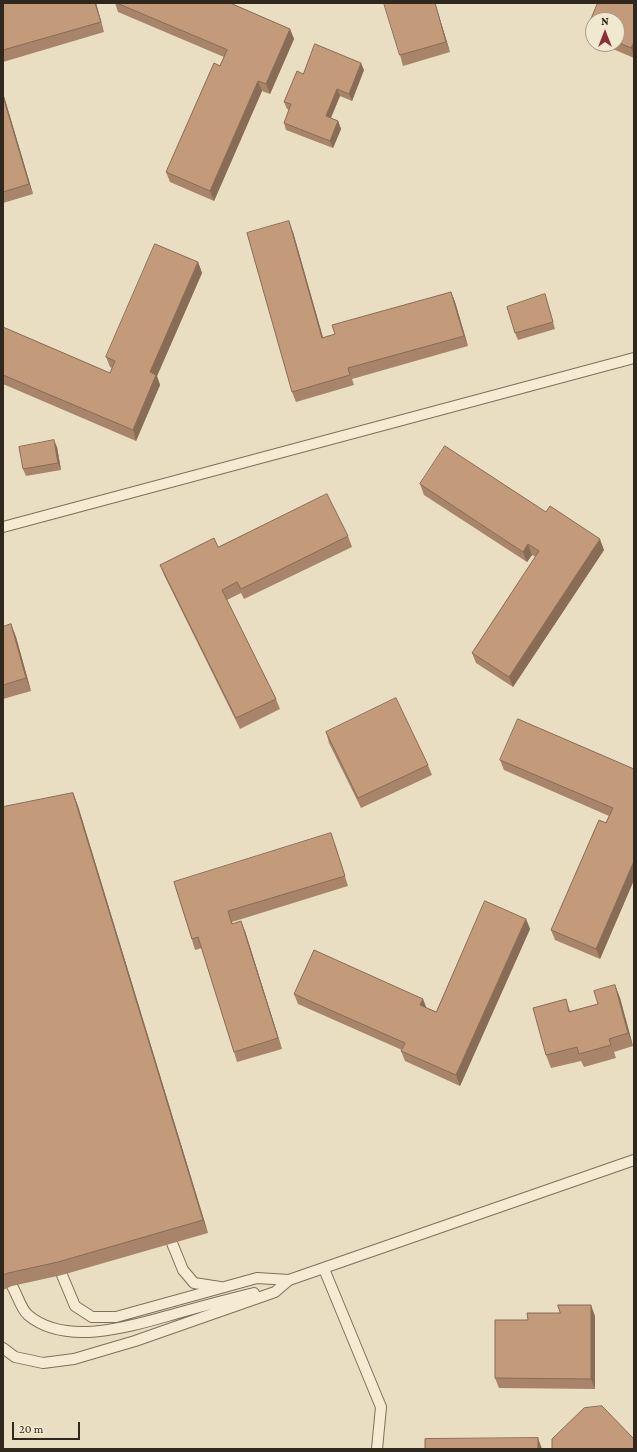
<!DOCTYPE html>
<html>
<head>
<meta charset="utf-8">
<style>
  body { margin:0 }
  #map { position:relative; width:637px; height:1452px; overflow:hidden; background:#e9dec1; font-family:"Crimson Pro",serif }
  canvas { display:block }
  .frame { position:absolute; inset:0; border:4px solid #31281d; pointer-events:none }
  .north { position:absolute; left:585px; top:12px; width:40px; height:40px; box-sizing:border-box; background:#f1e8d0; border:1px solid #a49b88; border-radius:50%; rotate:0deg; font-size:11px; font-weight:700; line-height:16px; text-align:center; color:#31281d }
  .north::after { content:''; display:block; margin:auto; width:14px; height:18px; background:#893231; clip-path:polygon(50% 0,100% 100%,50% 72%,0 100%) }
  .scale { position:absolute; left:12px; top:1422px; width:68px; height:18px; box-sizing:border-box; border:2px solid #31281d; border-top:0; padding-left:5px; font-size:12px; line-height:14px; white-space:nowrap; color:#31281d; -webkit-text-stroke:3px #f1e8d0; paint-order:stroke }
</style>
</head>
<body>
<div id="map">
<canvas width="637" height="1452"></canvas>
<div class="frame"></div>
<div class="north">N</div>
<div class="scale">20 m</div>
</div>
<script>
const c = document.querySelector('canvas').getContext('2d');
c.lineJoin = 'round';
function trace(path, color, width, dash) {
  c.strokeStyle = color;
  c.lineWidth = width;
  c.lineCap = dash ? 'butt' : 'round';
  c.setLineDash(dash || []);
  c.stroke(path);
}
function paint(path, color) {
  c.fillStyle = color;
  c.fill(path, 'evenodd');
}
const lane = new Path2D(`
  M3,527L634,358
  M172,1243L183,1270L194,1283L220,1287
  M324,1269L381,1407L377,1449
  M62,1275L75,1306L92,1317H116L257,1278L289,1280
  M12,1286C17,1294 21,1309 28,1315C67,1348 135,1325 178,1313C203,1306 229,1299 254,1293
  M3,1348L15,1357L43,1363L74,1359L135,1341L275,1292L289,1280L634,1160`);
trace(lane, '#806f5a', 12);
trace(lane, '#f5ebd3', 10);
paint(new Path2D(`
  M96,3L104,32L3,62V4Z
  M115,3H230L290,29L294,39L270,94L262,91L214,201L170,182L166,172L224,57L118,12Z
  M435,3L450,52L403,66L400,55Z
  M598,3H634V58L601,44H617V20H593V40L591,39L587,29Z
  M364,70L352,101L340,96L331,118L338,121L341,129L333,148L286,130L284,123L289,110L287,109L284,102L303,74Z
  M3,93L33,194L3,203Z
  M293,232L323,338L335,334L451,292L455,302L468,346L352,379L354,385L296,402L292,392Z
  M198,262L202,273L157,376L160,385L136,441L3,384V327L110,373L112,368L110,367L106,357Z
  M547,301L555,329L518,340L515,333Z
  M57,447L61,470L26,476L23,469Z
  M420,484L604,550L513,687L476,663L472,653L536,557L532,555L527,562L424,495Z
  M348,536L352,547L244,599L241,593L227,600L276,699L280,709L240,729L164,575L160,565L218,547Z
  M11,624L16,637L31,691L3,699V627Z
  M326,732L428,765L432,775L361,808L329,743Z
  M500,760L634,769V880L600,959L555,940L551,930L609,816L504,770Z
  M73,793L78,806L208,1233L62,1275L12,1286L3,1290V807Z
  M335,844L348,886L232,922L233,924L245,931L282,1049L237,1062L234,1052L202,948L195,950L174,882Z
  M526,919L530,929L460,1086L405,1061L401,1051L402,1050L298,1004L294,994L427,1008L436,1012Z
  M615,985L620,998L633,1046L614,1052L616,1058L584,1067L581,1061L551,1068L546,1055L566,999L570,1011L598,1004Z
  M595,1316V1389L499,1388L495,1378L528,1320Z`), '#a8856a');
paint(new Path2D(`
  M95,3H96L104,32L101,22Z
  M435,3L450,52L446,42Z
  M290,29L294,39L270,94L266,84Z
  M634,42V55L631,48Z
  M361,63L364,70L352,101L349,94Z
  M258,81L262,91L214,201L210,191Z
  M337,89L340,96L328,124L326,116Z
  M3,93L33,194L29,184L3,96Z
  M338,121L341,129L333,148L330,141Z
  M289,221L293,232L326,348L322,338Z
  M198,262L202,273L157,376L160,385L136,441L133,430L150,372Z
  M451,292L455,302L468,346L464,336Z
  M54,440L57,447L61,470L58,463Z
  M600,539L604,550L513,687L509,677Z
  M528,544L532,555L527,562L523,552Z
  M11,624L16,637L31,691L26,678Z
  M73,793L78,806L208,1233L203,1220Z
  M634,861V880L600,959L596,949Z
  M526,919L530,929L460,1086L456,1075Z
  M241,921L245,931L282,1049L278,1038Z
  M615,985L620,998L633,1046L628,1033Z
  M423,999L427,1009L420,1005Z
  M591,1305L595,1316V1389L591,1379Z
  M538,1438L542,1449H538Z`), '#886c56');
const building = new Path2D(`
  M6,3H95L101,22L3,50V4Z
  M117,3H230L290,29L266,84L258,81L210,191L166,172L214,63L220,66L227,50Z
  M384,3H435L446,42L400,55Z
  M598,3H634V42L631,48L617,42V20H593V32L587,29Z
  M315,44L361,63L349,94L337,89L326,116L338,121L330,141L284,123L291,104L284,102L297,71L303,74Z
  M3,96L29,184L3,192Z
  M289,221L322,338L335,334L332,325L451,292L464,336L348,368L350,375L292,392L247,233Z
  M155,244L198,262L150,372L156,375L133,430L3,375V327L110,373L115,361L106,357Z
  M545,294L553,322L515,333L507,307Z
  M54,440L58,463L23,469L19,447Z
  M445,446L546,512L550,506L600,539L509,677L472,653L539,551L528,544L523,552L420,484Z
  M327,494L348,536L241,589L237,582L222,590L276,699L236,718L160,565L214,538L218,547Z
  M11,624L26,678L3,685V627Z
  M396,698L428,765L358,798L326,732Z
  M518,719L634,769V861L596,949L551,930L599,820L606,823L613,808L500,760Z
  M73,793L203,1220L58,1262L8,1273L3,1275V807Z
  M331,833L345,876L228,911L232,924L241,921L278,1038L234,1052L198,937L192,939L174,882Z
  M485,901L526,919L456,1075L401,1051L405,1043L294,994L314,950L423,999L420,1005L436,1012Z
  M615,985L628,1033L609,1039L611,1045L579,1054L577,1047L546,1055L533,1008L566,999L569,1012L598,1004L594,991Z
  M558,1305H591V1379L495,1378V1320H528L527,1313H560Z
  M602,1406L634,1439V1449H552V1439L584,1408Z
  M538,1438V1449H425V1439Z`);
paint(building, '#c39b7b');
trace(building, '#886c56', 1);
</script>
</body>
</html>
